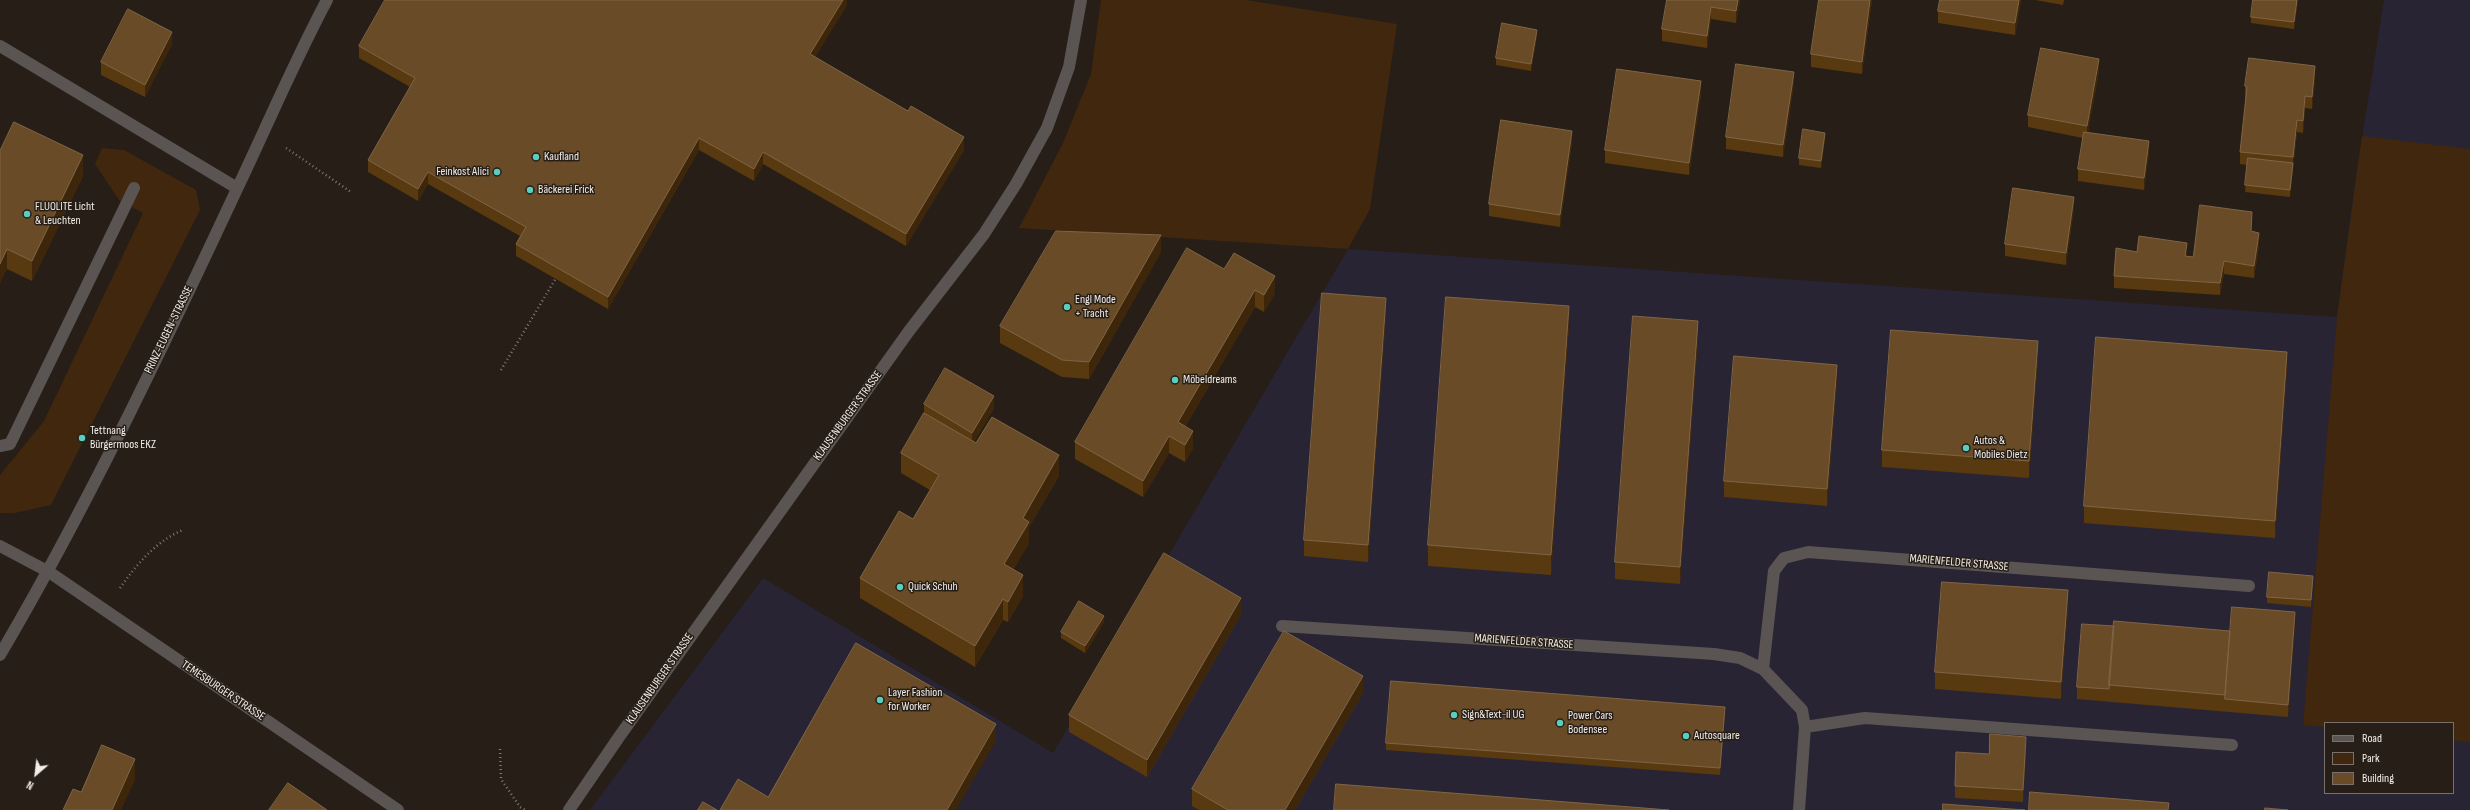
<!DOCTYPE html>
<html>
<head>
<meta charset="utf-8">
<style>
  body { margin:0 }
  #map { position:relative; width:2470px; height:810px; overflow:hidden; background:#261e17; font-family:"Sofia Sans Condensed",sans-serif }
  canvas { display:block }
  .legend { position:absolute; left:2324px; top:722px; width:130px; height:72px; box-sizing:border-box; background:#261e17; border:1px solid #78716b; margin:0; padding:5px 7px; list-style:none; font-size:12px; color:#f3ede8 }
  .legend li { display:flex; align-items:center; gap:8px; height:20px }
  .legend b { width:20px; border:1px solid #78716b }
  .north { position:absolute; left:16px; top:754px; width:40px; height:40px; -webkit-text-stroke:3px #261e17; paint-order:stroke; rotate:208deg; font-size:11px; font-weight:700; line-height:16px; text-align:center; color:#f3ede8 }
  .north::after { content:''; display:block; margin:auto; width:14px; height:18px; background:#f3ede8; clip-path:polygon(50% 0,100% 100%,50% 72%,0 100%) }
</style>
</head>
<body>
<div id="map">
<canvas width="2470" height="810"></canvas>
<ul class="legend">
<li><b style="height:5px;background:#5a5552"></b>Road</li>
<li><b style="height:11px;background:#40270d"></b>Park</li>
<li><b style="height:11px;background:#694c27"></b>Building</li>
</ul>
<div class="north">N</div>
</div>
<script>
const c = document.querySelector('canvas').getContext('2d');
c.lineJoin = 'round';
function paint(path, color) {
  c.fillStyle = color;
  c.fill(path, 'evenodd');
}
function trace(path, color, width, dash) {
  c.strokeStyle = color;
  c.lineWidth = width;
  c.lineCap = dash ? 'butt' : 'round';
  c.setLineDash(dash || []);
  c.stroke(path);
}
function drawText(font, color, halo, rows, align = 'center') {
  c.font = font + ' "Sofia Sans Condensed",sans-serif';
  c.lineWidth = 3;
  c.setLineDash([]);
  c.textBaseline = 'middle';
  c.strokeStyle = halo;
  c.fillStyle = color;
  for (const [text, x, y, turn = 0] of rows) {
    c.save();
    c.translate(x, y);
    c.rotate((+turn || 0) * Math.PI / 180);
    c.textAlign = isNaN(turn) ? turn : align;
    if (halo) c.strokeText(text, 0, 0);
    c.fillText(text, 0, 0);
    c.restore();
  }
}
paint(new Path2D(`
  M2384,0H2470V810H590L763,578L1053,753L1348,249L2337,317L2354,189ZM2325,723H2453V793H2325Z`), '#282434');
paint(new Path2D(`
  M1101,0H1246L1397,24L1370,209L1348,249L1019,228L1063,143L1091,74Z
  M2362,136L2470,149V742L2453,740V723H2325V727L2303,725L2337,317Z
  M102,148L124,150L196,190L200,210L51,505L15,513H0V475L44,421L143,213L119,200L95,164Z`), '#40270d');
trace(new Path2D(`
  M286,148L351,192
  M501,370L556,278
  M120,588C137,564 156,541 183,530
  M500,749L501,779L520,807L525,810`), '#817a74', 2.5, [1, 3]);
trace(new Path2D(`
  M0,46L237,188
  M0,446L10,444L134,188
  M0,546L49,572L398,810
  M1282,626L1714,654L1740,658L1763,669L1802,710L1805,727L1799,810
  M0,655C88,505 163,347 237,189C267,126 294,62 327,0
  M1763,669L1774,571L1784,558L1808,552L2249,586
  M1805,727L1865,718L2232,745
  M569,810L619,737L909,331L984,234L1016,184L1047,128L1069,67L1081,0`), '#5a5552', 12);
paint(new Path2D(`
  M847,0V5L815,57L964,150L906,246L763,164L754,181L699,150L608,309L516,256V244L520,236L428,184L418,201L368,172V160L410,87L359,58V46Z
  M1667,0H1740L1736,23L1711,19L1707,48L1662,41V29Z
  M1819,0H1872L1862,74L1811,67V54Z
  M1940,0H2021L2015,35L1938,23V11Z
  M2035,0H2064L2063,5Z
  M2298,0L2294,29L2251,23V17Z
  M1537,36L1531,71L1496,65V58Z
  M172,44L145,97L101,75V62Z
  M2099,71L2088,132L2149,153L2144,190L2078,181V169L2083,138L2028,127V115Z
  M2315,78L2312,109L2305,108L2303,133L2297,132L2290,197L2245,192L2247,165L2240,164V152L2246,99H2245V86Z
  M1794,84L1783,157L1726,149V137Z
  M1701,94L1689,175L1605,163V150Z
  M1825,139L1821,168L1799,165V158Z
  M1572,143L1560,227L1489,216V204Z
  M0,151L83,176L32,281L7,269Z
  M2074,209L2066,265L2005,256V244Z
  M2252,231L2259,246L2254,278L2224,274L2220,295L2114,288V276L2137,252L2193,257Z
  M1161,252L1089,379L1062,377L1000,343V326Z
  M1224,269L1275,293L1264,312L1255,307L1185,427L1193,448L1185,462L1169,453L1143,497L1075,459V442Z
  M1386,315L1368,562L1304,556V540Z
  M1569,326L1551,575L1428,566V545Z
  M1698,338L1680,584L1615,579V562Z
  M2038,358L2029,478L1882,467V450Z
  M2287,369L2275,538L2084,523V506Z
  M1837,382L1827,506L1724,497V481Z
  M924,404L994,408L974,442L1059,476L1029,527V543L1013,570L1023,596L1008,622L1003,620L975,667L860,598V578L913,519L930,490L901,473V453L924,413Z
  M2313,583L2311,607L2267,603V597Z
  M2068,607L2061,699L1935,689V672Z
  M1241,615L1147,777L1069,732V715Z
  M1104,622L1085,653L1061,638V632Z
  M2295,624L2288,717L2077,699V687L2114,626L2230,631Z
  M1363,693L1295,810H1199L1192,806V789Z
  M1725,714L1720,775L1386,750V743Z
  M2026,749L2023,802L1955,798V786L1989,754Z`), '#593910');
paint(new Path2D(`
  M843,0H847V5L810,66V54Z
  M1738,0H1740L1736,23V11Z
  M1870,0H1872L1862,74V62Z
  M2019,0H2021L2015,35V23Z
  M2297,0H2298L2294,29V22Z
  M1711,7V19L1707,48V36Z
  M1537,30V36L1531,71V64Z
  M172,32V44L145,97V85Z
  M2099,59V71L2087,139V126Z
  M2315,66V78L2312,109V97Z
  M1794,72V84L1783,157V145Z
  M1701,81V94L1689,175V163Z
  M2305,96V108L2303,133V121Z
  M2297,120V132L2290,197V190Z
  M1572,131V143L1560,227V215Z
  M1825,133V139L1821,168V161Z
  M964,137V150L906,246V234Z
  M699,138V150L608,309V297Z
  M2149,141V153L2144,190V178Z
  M763,152V164L754,181V169Z
  M83,155V176L32,281V261Z
  M428,172V184L418,201V189Z
  M2074,197V209L2066,265V253Z
  M2259,233V246L2254,278V266Z
  M1161,235V252L1089,379V362Z
  M2187,243V256L2185,268V256Z
  M7,249V269L0,284V264Z
  M2224,261V274L2220,295V283Z
  M1275,276V293L1264,312V295Z
  M1255,290V307L1178,439V422Z
  M1386,298V315L1368,562V545Z
  M1569,306V326L1551,575V555Z
  M1698,321V338L1680,584V567Z
  M2038,341V358L2029,478V461Z
  M2287,352V369L2275,538V521Z
  M1837,365V382L1827,506V489Z
  M994,396V408L972,445V433Z
  M1193,431V448L1185,462V445Z
  M1169,436V453L1143,497V481Z
  M1059,455V476L1029,527V543L1004,585V564L1023,518Z
  M1023,575V596L1008,622V602Z
  M2313,576V583L2311,607V600Z
  M2068,590V607L2061,699V682Z
  M1241,598V615L1147,777V760Z
  M1003,599V620L975,667V646Z
  M2295,612V624L2288,717V705Z
  M1104,616V622L1085,653V646Z
  M1363,676V693L1295,810H1285Z
  M1725,707V714L1720,775V768Z
  M996,724V741L956,810H947Z
  M2026,737V749L2023,802V790Z
  M135,759V780L121,810H112Z`), '#3d2609');
const building = new Path2D(`
  M385,0H843L810,54L908,111L911,106L964,137L906,234L763,152L754,169L699,138L608,297L516,244L526,227L428,172L418,189L368,160L415,78L359,46Z
  M1667,0H1738L1736,11L1711,7L1707,36L1662,29Z
  M1819,0H1870L1862,62L1811,54Z
  M1940,0H2019L2015,23L1938,11Z
  M2253,0H2297L2294,22L2251,17Z
  M128,9L172,32L145,85L101,62Z
  M1502,23L1537,30L1531,64L1496,58Z
  M2041,48L2099,59L2087,126L2028,115Z
  M2249,58L2315,66L2312,97L2305,96L2303,121L2297,120L2293,157L2240,152L2247,87L2245,86Z
  M1736,64L1794,72L1783,145L1726,137Z
  M1617,69L1701,81L1689,163L1605,150Z
  M1501,120L1572,131L1560,215L1489,204Z
  M14,122L83,155L32,261L7,249L0,264V151Z
  M1803,129L1825,133L1821,161L1799,158Z
  M2084,132L2149,141L2144,178L2078,169Z
  M2248,158L2293,163L2290,190L2245,185Z
  M2013,188L2074,197L2066,253L2005,244Z
  M2200,205L2252,212L2251,231L2259,233L2254,266L2224,261L2220,283L2114,276L2116,248L2137,252L2139,236L2187,243L2185,256L2193,257Z
  M1056,231L1161,235L1089,362L1062,360L1000,326Z
  M1187,248L1224,269L1234,253L1275,276L1264,295L1255,290L1178,422L1193,431L1185,445L1169,436L1143,481L1075,442Z
  M1322,293L1386,298L1368,545L1304,540Z
  M1446,297L1569,306L1551,555L1428,545Z
  M1633,316L1698,321L1680,567L1615,562Z
  M1891,330L2038,341L2029,461L1882,450Z
  M2096,337L2287,352L2275,521L2084,506Z
  M1734,356L1837,365L1827,489L1724,481Z
  M945,368L994,396L972,433L924,404Z
  M924,413L976,443L992,417L1059,455L1023,518L1029,522L1004,564L1023,575L1008,602L1003,599L975,646L860,578L899,511L913,519L939,475L901,453Z
  M1164,553L1241,598L1147,760L1069,715Z
  M2269,572L2313,576L2311,600L2267,597Z
  M1942,582L2068,590L2061,682L1935,672Z
  M1079,601L1104,616L1085,646L1061,632Z
  M2232,607L2295,612L2288,705L2225,699Z
  M2114,621L2230,631L2225,695L2109,685Z
  M2082,624L2114,626L2109,689L2077,687Z
  M1284,631L1363,676L1285,810H1228L1192,789Z
  M856,643L996,724L947,810H720L738,779L768,797Z
  M1391,681L1725,707L1720,768L1386,743Z
  M1990,734L2026,737L2023,790L1955,786L1956,752L1989,754Z
  M102,745L135,759L112,810H63L73,789L81,792Z
  M288,783L327,810H269Z
  M1336,784L1669,810H1334Z
  M2030,792L2169,803L2168,810H2029Z
  M703,802L717,810H698Z
  M1943,804L2025,810H1943Z
  M2265,808L2288,810H2265Z`);
paint(building, '#694c27');
trace(building, '#7f6546', 1);
for (const [x, y, r, color] of [
  [536,157,4,"#5acebd"],
  [497,172,4,"#5acebd"],
  [530,190,4,"#5acebd"],
  [27,214,4,"#5acebd"],
  [1067,307,4,"#5acebd"],
  [1175,380,4,"#5acebd"],
  [82,438,4,"#5acebd"],
  [1966,448,4,"#5acebd"],
  [900,587,4,"#5acebd"],
  [880,700,4,"#5acebd"],
  [1454,715,4,"#5acebd"],
  [1560,723,4,"#5acebd"],
  [1686,736,4,"#5acebd"]
]) {
  const dot = new Path2D();
  dot.arc(x, y, r, 0, 2 * Math.PI);
  c.fillStyle = color;
  c.fill(dot);
  trace(dot, '#261e17', 1.5);
}
drawText('12px', '#f3ede8', '#261e17', [
  ["Kaufland",544,157],
  ["Feinkost Alici",489,172,"right"],
  ["Bäckerei Frick",538,190],
  ["FLUOLITE Licht",35,207],
  ["& Leuchten",35,221],
  ["Engl Mode",1075,300],
  ["+ Tracht",1075,314],
  ["Möbeldreams",1183,380],
  ["Tettnang",90,431],
  ["Bürgermoos EKZ",90,445],
  ["Autos &",1974,441],
  ["Mobiles Dietz",1974,455],
  ["Quick Schuh",908,587],
  ["Layer Fashion",888,693],
  ["for Worker",888,707],
  ["Sign&Text-il UG",1462,715],
  ["Power Cars",1568,716],
  ["Bodensee",1568,730],
  ["Autosquare",1694,736]
], 'left');
drawText('12px', '#f3ede8', '#261e17', [
  ["PRINZ-EUGEN-STRASSE",169,330,-64],
  ["KLAUSENBURGER STRASSE",848,416,-54],
  ["MARIENFELDER STRASSE",1959,563,5],
  ["MARIENFELDER STRASSE",1524,642,4],
  ["KLAUSENBURGER STRASSE",660,679,-55],
  ["TEMESBURGER STRASSE",223,691,34]
]);
</script>
</body>
</html>
